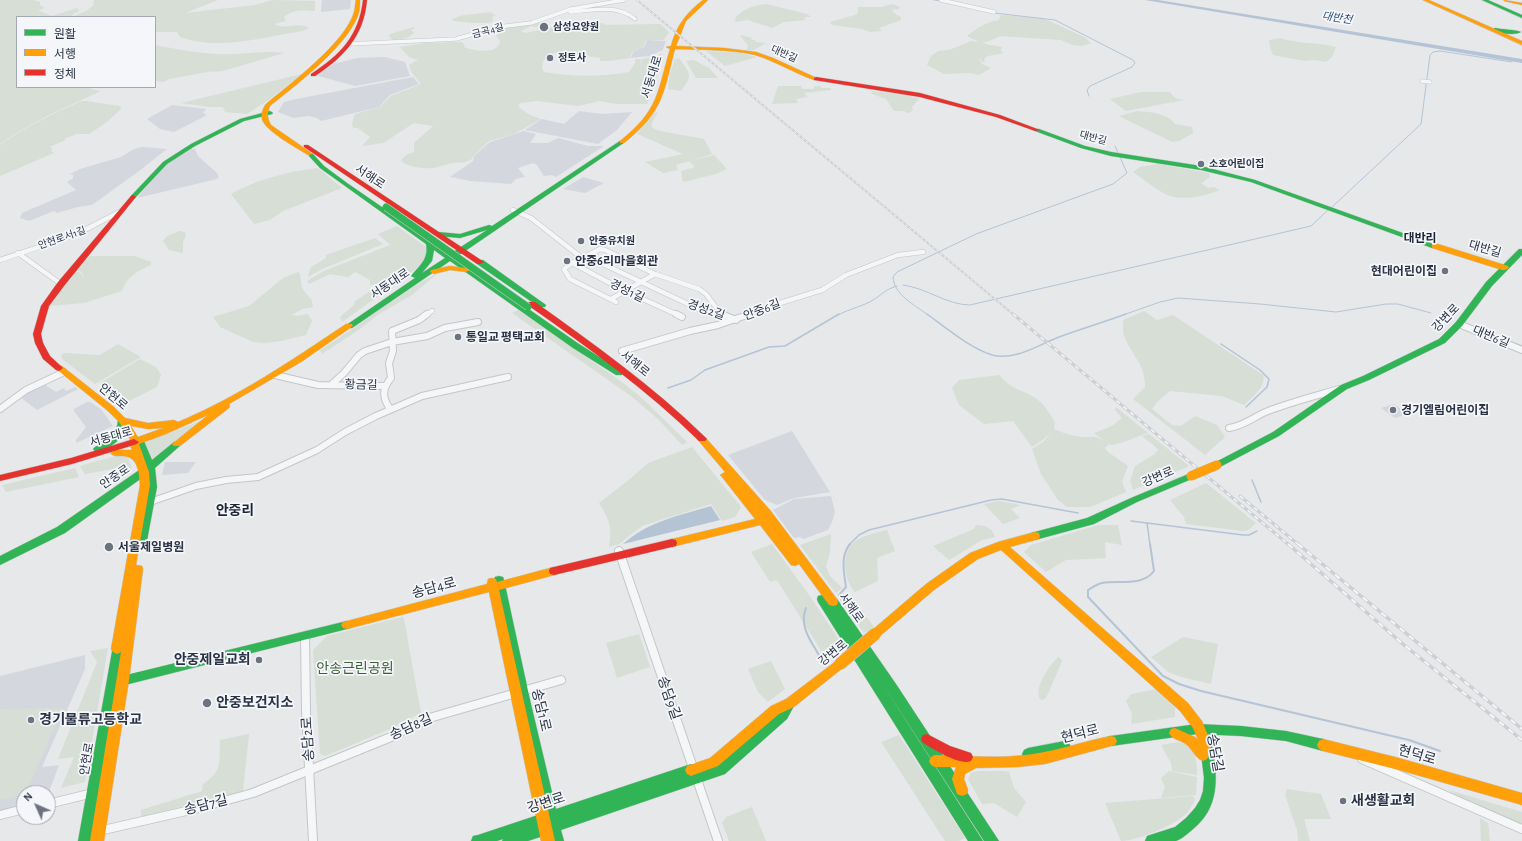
<!DOCTYPE html>
<html>
<head>
<meta charset="utf-8">
<style>
  body { margin:0 }
  #map { position:relative; width:1522px; height:841px; overflow:hidden; background:#e6e8ea; font-family:"Alegreya Sans","Noto Sans KR",sans-serif }
  canvas { display:block }
  .legend { position:absolute; left:16px; top:16px; width:140px; height:72px; box-sizing:border-box; background:#f4f6f9; border:1px solid #a4a8b1; margin:0; padding:5px 7px; list-style:none; font-size:12px; color:#2b3445 }
  .legend li { display:flex; align-items:center; gap:8px; height:20px }
  .legend b { width:20px; border:1px solid #a4a8b1 }
  .north { position:absolute; left:16px; top:785px; width:40px; height:40px; box-sizing:border-box; background:#f4f6f9; border:1px solid #a4a8b1; border-radius:50%; rotate:315deg; font-size:11px; font-weight:700; line-height:16px; text-align:center; color:#2b3445 }
  .north::after { content:''; display:block; margin:auto; width:14px; height:18px; background:#6c737f; clip-path:polygon(50% 0,100% 100%,50% 72%,0 100%) }
</style>
</head>
<body>
<div id="map">
<canvas width="1522" height="841"></canvas>
<ul class="legend">
<li><b style="height:5px;background:#30b455"></b>원활</li>
<li><b style="height:5px;background:#ff9f0a"></b>서행</li>
<li><b style="height:5px;background:#e5322d"></b>정체</li>
</ul>
<div class="north">N</div>
</div>
<script>
const c = document.querySelector('canvas').getContext('2d');
c.lineJoin = 'round';
function paint(path, color) {
  c.fillStyle = color;
  c.fill(path, 'evenodd');
}
function trace(path, color, width, dash) {
  c.strokeStyle = color;
  c.lineWidth = width;
  c.lineCap = dash ? 'butt' : 'round';
  c.setLineDash(dash || []);
  c.stroke(path);
}
function drawText(font, color, halo, rows, align = 'center') {
  c.font = font + ' "Alegreya Sans","Noto Sans KR",sans-serif';
  c.lineWidth = 3.5;
  c.setLineDash([]);
  c.textBaseline = 'middle';
  c.strokeStyle = halo;
  c.fillStyle = color;
  for (const [text, x, y, turn = 0] of rows) {
    c.save();
    c.translate(x, y);
    c.rotate((+turn || 0) * Math.PI / 180);
    c.textAlign = isNaN(turn) ? turn : align;
    if (halo) c.strokeText(text, 0, 0);
    c.fillText(text, 0, 0);
    c.restore();
  }
}
paint(new Path2D(`
  M322,0H351L350,9L321,12Z
  M647,40L666,41L663,50L649,56L631,58L633,52L644,47Z
  M385,57L405,62L410,76L355,86L315,75L333,64L357,58Z
  M413,77L419,84L390,95L379,107L321,121L317,118L308,116L293,118L278,112L284,102L296,99Z
  M172,105L206,109L203,113L207,115L174,132L160,129L147,119Z
  M579,111L602,114L632,112L617,130L598,144L525,130L542,119L564,124Z
  M524,131L536,134L530,143H548L558,138L588,146H604L556,177L552,175L544,176L537,165L533,163L518,168L525,177L516,179L511,184L470,181L450,177L473,161L474,156L490,142Z
  M142,147L167,149L139,171L92,205L78,207L57,213L54,211L29,221L20,218L22,213L76,190L67,182L73,178V175L70,174L80,169L121,157L134,149Z
  M191,149H195L198,156L217,173L219,177L217,179L137,198L164,166Z
  M583,177L604,183L585,193L563,189Z
  M44,384L56,392L64,388L66,391L75,387L78,389L37,410L20,397Z
  M87,402H90L101,409L113,426L76,443V440L86,427L74,411V409Z
  M1394,404L1408,414L1395,418L1381,408Z
  M792,431L830,492L794,498L777,505L765,500L728,455Z
  M165,462H196L188,473L162,475Z
  M831,496L835,512L832,522L828,530L803,539L800,537L794,538L773,510L794,499Z
  M85,655V669L42,767L59,765L50,789V793L48,796V793H24V807L0,812V676Z`), '#d4d7dd');
paint(new Path2D(`
  M0,0H33L40,2V5L45,8L39,10V11L52,16L77,8L79,11L73,14L72,17L86,11L94,5L93,4L94,0H218L185,13L255,5L272,0L315,1V11C302,11 296,8 284,17L286,21L274,24C284,30 299,22 309,28L303,31C264,37 218,51 180,37L177,32H155V17H17V87H95L90,89L101,91C66,107 31,122 0,144Z
  M766,4L807,14L811,17H806L804,18L806,20L784,22L772,28L748,20L736,22L735,19C739,10 756,5 766,4Z
  M892,4L900,7L898,10L894,9L892,11L897,15L901,17V20L879,28L882,31L871,32L862,29L832,25L830,22L855,15L858,13V7H882Z
  M493,12L491,14L496,15L492,17L493,21L488,23H475L453,21L452,19L464,15Z
  M1001,15L1043,18L1084,37L1091,43L1082,46L1072,45L1061,40L1000,36L987,42H982C989,46 995,45 1002,47L1001,51L1004,53L988,56L984,59L985,62H983L980,60L983,55L979,60L982,64L991,68L979,75L970,73L944,74L927,65L931,56L938,51L949,50L971,41L979,42L967,36C977,28 986,22 999,20Z
  M546,20L537,27L531,26L521,31L526,33L562,25L570,27L601,23L607,25L660,24L669,32L664,40H646L643,47L632,52L630,58L609,61H600V58L558,52L551,54L543,61L542,68L544,72C572,77 601,77 629,72L635,63V59H641L640,67L642,59L654,57L662,53L660,64L650,66L659,65L655,84L647,104H617L600,101L578,106L537,101L520,103L518,106C525,113 532,116 541,119L514,134L489,141L473,156L472,159C461,165 461,161 451,163C445,165 439,167 433,168C426,169 404,167 401,160L406,155L414,152V143L433,126L414,123L383,143L362,146L370,137L363,132L358,128H353L352,123L355,114L380,107L391,96L421,84L412,73L409,65L418,60L409,57L400,47L425,43L461,42L464,44V47C473,51 499,55 500,41L496,36C503,24 532,23 546,20Z
  M414,27L415,28L411,30L414,33L407,38L393,40L389,36L390,34Z
  M741,35L752,38L751,40H755L756,42L766,43L754,50H747L748,45L740,36Z
  M1280,38C1298,44 1317,42 1336,47L1332,57L1326,62L1315,60L1305,61L1273,55L1270,47L1269,40Z
  M155,45C181,50 206,55 232,54C249,54 266,50 284,53L223,71L207,72L169,79L164,82L155,81Z
  M706,51L736,52L757,57L725,66Z
  M679,58C690,74 694,74 681,91L668,89L670,74L675,59Z
  M694,60L709,68L718,78H696L686,61Z
  M302,74L270,99L247,114L225,112L223,107H210L181,103Z
  M778,86H801L802,89H814V86H821V88H831V90L804,93L808,97L796,99L798,103L772,104Z
  M871,91L907,95L919,99L912,107L913,110L909,113L902,111H894L886,99L872,94Z
  M1141,92H1170L1175,98L1184,100L1126,111L1110,99Z
  M81,101H86L120,106L121,109L107,122L89,134H76L64,139L66,140L49,147L52,148L51,151L54,153L0,176V145C25,127 53,114 81,101Z
  M1137,111C1150,112 1167,113 1175,124L1192,127L1193,133L1179,141L1172,142L1119,116Z
  M658,112L651,125L653,128L660,131L704,139L712,154L676,165L678,170L663,173L645,162L683,154L637,134L654,113Z
  M714,155L727,169L716,174L683,182L681,171L695,167L689,161Z
  M1158,164L1209,173L1210,177L1201,183L1208,188L1214,187L1220,190C1204,196 1182,202 1165,194C1154,188 1143,179 1133,172L1140,167Z
  M318,168L342,188L283,211L270,220L254,224L231,194C255,180 291,171 318,168Z
  M397,226L427,248L428,254L423,264L342,322L340,317L355,304L354,302L379,285L401,276L379,284L370,285V280L355,272L348,277L330,274L309,284L307,281L324,271L390,245L378,234Z
  M179,231L185,232L186,236L183,242V253L169,250L163,241L166,237Z
  M375,238L383,244L322,269L308,277L310,268L326,258V255Z
  M87,256H135L151,262V265C137,271 127,276 122,291L84,303L50,306L57,292L68,280L71,279L75,271L81,273L83,277L80,279L84,277L82,272L75,270Z
  M298,272L300,274L302,288L312,301L313,307L302,309L292,315L297,316L308,314L312,321L306,335L281,341L265,343L253,342L220,327L213,317L249,306L283,278Z
  M438,273L412,295L379,314L360,329L322,354L320,350C360,326 396,294 438,273Z
  M518,310L615,377L641,397L687,442L682,445L659,420L631,396L512,313Z
  M1144,311L1157,320L1173,315L1263,375C1266,387 1252,397 1244,405L1222,396L1170,391L1157,402L1152,409L1172,425L1181,426L1195,416L1217,425L1225,437L1205,455L1133,399L1145,387C1146,363 1128,352 1123,332C1123,329 1123,324 1123,320Z
  M118,344L141,357L95,384L62,359L61,355L64,353L100,355Z
  M140,359L156,367L161,375L157,387L125,403L100,383Z
  M1000,375C1009,390 1026,390 1038,400C1046,406 1050,415 1055,422L1054,429C1063,433 1072,436 1082,437C1096,437 1096,435 1108,444L1094,433L1112,426L1122,418L1115,410L1116,407L1148,433C1135,437 1125,443 1111,445L1109,444L1105,448L1108,452L1128,466L1122,482L1126,492L1090,507H1067L1058,500L1041,474L1032,449L1043,442L1051,433L1041,441L1032,447L1013,421L984,424L959,405L952,388L959,380Z
  M208,418L152,461L143,443Z
  M1149,434L1189,466L1133,490L1130,481L1135,466L1155,454L1158,450C1154,444 1147,441 1142,436Z
  M692,447L741,507L735,517L722,521L711,504L642,526L619,544L609,547C613,528 609,519 599,503L630,479L648,463Z
  M116,456L128,457L132,469L122,471L114,469L85,474L80,467L83,465Z
  M75,468L79,477L6,492L2,485Z
  M1206,483L1256,523L1248,530L1243,531L1186,524L1184,517L1170,500Z
  M999,501L1021,505L1011,509L1020,518L1003,524L984,504Z
  M976,525C986,525 992,528 995,537L982,540L949,560L933,546L974,529Z
  M1098,525H1118L1122,545L1105,542L1106,558L1066,560L1046,572L1024,552L1031,545Z
  M887,530L895,551L877,558L878,581L855,592C843,579 840,551 857,540C866,535 877,532 887,530Z
  M831,534L830,553L826,566L830,576L842,588L836,593L800,545Z
  M772,544L809,595L844,647L827,660L777,580L770,582L751,552Z
  M848,592L874,627L864,633L839,598Z
  M402,617L404,619L421,713L390,729L325,756L320,754L313,650L327,636Z
  M639,634L650,667L617,678L606,643Z
  M1183,637L1218,644L1211,684L1181,677L1168,672L1151,657Z
  M108,648L85,782L61,788L74,757L58,759L97,662L90,651Z
  M1058,657L1061,659L1062,661L1048,694L1045,699L1041,700C1032,689 1050,665 1058,657Z
  M771,661L785,689L768,702L758,692L748,669Z
  M1157,689L1175,708V717L1131,724L1132,714L1126,701L1131,694Z
  M63,708L26,793H24V795L0,800V709Z
  M249,734L243,791L141,817V810L202,791L203,784C223,771 219,762 220,740Z
  M899,735L965,838L959,841H945L881,742Z
  M1178,742C1196,745 1197,760 1197,775L1172,771L1171,763L1161,745Z
  M978,771H1005L1009,772L1014,788L1026,802L1017,817L994,803L982,804L968,779L971,773Z
  M1169,771L1197,777L1196,795L1161,798L1165,787L1161,778Z
  M1287,789L1321,794L1331,819H1304L1310,841H1298L1297,830L1285,795Z
  M1449,790L1522,812V824L1460,797Z
  M1193,796L1195,800C1193,804 1190,809 1187,813C1175,825 1137,841 1121,841L1105,803Z
  M752,807L766,841H729L722,823L726,817Z
  M1480,818L1488,823L1490,841H1481Z`), '#d6ded6');
paint(new Path2D(`
  M711,506L720,520L623,544C649,521 678,516 711,506Z`), '#b4c4d5');
trace(new Path2D(`
  M934,0L941,1
  M994,13L1055,20L1133,60L1135,63L1132,67L1090,86L1087,90L1089,96
  M1115,146L1118,153
  M1331,208L1421,124L1430,55L1433,52L1440,51L1512,62
  M903,285C927,288 947,305 970,305L1311,226L1328,210
  M838,315C849,309 864,306 873,300C883,294 884,290 897,286
  M928,315C915,305 894,295 893,277L897,272L976,234L1113,184L1127,173L1120,157
  M1123,315L1160,302L1178,298L1260,304L1336,312L1386,304H1398L1431,313`), '#b4c4d5', 1);
trace(new Path2D(`
  M927,314C945,327 970,348 992,355C1015,361 1038,345 1059,337C1081,329 1104,322 1126,314
  M1490,334L1522,346
  M1221,344L1260,370L1269,379L1267,387L1246,407
  M668,388L691,380L705,370L769,347L785,346L839,314
  M1252,480L1261,502
  M1131,521L1243,535H1249L1257,531
  M1147,523L1150,545
  M849,545L859,535L869,530L991,500L1002,499L1078,513`), '#b4c4d5', 1.5);
trace(new Path2D(`
  M1150,544L1154,571C1142,587 1119,580 1102,583C1097,584 1093,587 1088,590V597L1163,676L1179,684L1201,691L1409,740L1440,751
  M839,595L846,587C844,573 840,556 850,544
  M806,608C798,627 813,644 822,660`), '#b4c4d5', 2);
paint(new Path2D(`
  M1145,0H1158L1522,59V63Z`), '#b4c4d5');
const streetFar3 = new Path2D(`
  M941,0L994,12
  M570,12C592,10 617,4 635,19
  M349,44L456,39L498,27L531,23L571,9L624,0
  M1422,81L1430,82`);
const streetFar2 = new Path2D(`
  M513,210L531,218L582,258L572,263L625,291L678,315
  M18,253L61,284
  M586,256L705,312L716,315
  M582,258L600,249L605,250L655,274L699,289L706,294L721,314L724,315
  M0,260L77,234L121,211
  M572,263L564,269L570,279L616,302
  M611,299L655,274
  M426,315L432,311
  M748,315L764,308L822,290L846,275L898,255L923,252`);
const streetFar1 = new Path2D(`
  M676,314L682,317
  M713,314L723,317
  M721,314L736,320
  M1459,324L1522,350
  M622,351L690,331L718,325L750,314
  M275,375L318,385L385,386
  M331,385L344,373L359,355L365,351L392,342L427,336L445,328L478,322
  M0,409L26,390L64,372
  M390,409C382,397 382,389 391,378L389,363L393,351L392,331L419,320L427,314
  M1229,428C1244,426 1255,416 1268,411C1291,402 1315,396 1339,389
  M150,502L196,486L226,480L258,477L317,450L345,432L376,416L422,396L508,377`);
const street = new Path2D(`
  M619,551L718,841
  M305,636L306,711L313,841
  M1362,759L1522,829
  M48,804L93,793
  M0,815L24,809
  M99,831L195,809L253,793L391,737L426,719L561,680`);
const fast = new Path2D(`
  M1482,0H1488L1522,15V18Z
  M1495,28C1503,30 1514,29 1521,32C1513,36 1501,33 1493,31L1492,30Z
  M270,111L273,113L272,114L244,121L195,146L167,164L135,198L133,199L130,197L163,162L191,144L240,119Z
  M1035,129H1039L1085,146L1111,152L1201,166L1255,180L1439,246L1435,248H1432L1251,182L1201,170L1111,156L1081,148L1035,131Z
  M620,141L625,142L455,258L579,344L622,371L623,373L622,375H616L573,348L450,261L352,328H346L345,326L415,278L411,276C420,265 429,259 426,244L320,168L309,156V154H313L324,166L347,183L450,254L487,230L460,238L438,236V232L460,234L489,225L492,226ZM434,250L445,258L422,273L432,261Z
  M1519,249H1522V255L1492,286L1462,326L1445,343L1369,380L1347,389L1279,436L1220,467H1214L1212,465L1214,463L1273,432L1341,385L1363,376L1439,339L1456,322L1486,282Z
  M477,260H483L546,305L545,307H539L477,264Z
  M122,417L126,420C126,434 119,442 107,448C103,451 100,453 95,451L93,449L95,447C108,441 117,435 118,420Z
  M135,436L143,439L152,460L174,442H180L182,444L155,468L157,487L146,546H138L137,543L147,487L146,475L65,533L0,565V556L57,527L145,466L136,443L130,439Z
  M1191,473L1194,474L1196,476L1194,478L1137,502L1094,524L1035,540L1031,539L1030,536L1031,533L1087,518L1131,498Z
  M499,576L503,577L504,580L530,700L556,809L691,764L695,766L697,770L696,773L717,766L779,711L785,700L789,699L793,700L795,704L787,719L725,774L561,830L564,841H550L549,834L528,841H502L503,839L497,841H471L473,836L478,835L544,813L518,700L494,580L495,577Z
  M822,595L826,596L829,600L833,598L837,599L896,684L999,841H984L878,677L983,841H968L818,602L817,599L818,596Z
  M347,621L351,622L353,625L351,628L347,629L117,687L92,841H78L113,646L117,644L121,646L123,649L118,677Z
  M1197,724L1241,726L1286,731L1323,739L1327,741L1329,745L1327,749L1323,751L1286,741L1241,736L1197,734L1111,746L1107,745L1105,741L1107,737L1111,736Z
  M1206,739L1210,741L1212,745C1218,777 1220,808 1192,830C1187,834 1182,839 1176,841C1169,841 1153,841 1145,841L1147,836L1175,827L1186,818L1195,808L1200,800L1203,791L1204,778L1200,745L1202,741Z
  M1065,741L1069,743L1071,747L1069,751L1065,753L1028,760L1024,758L1022,754L1024,750L1028,748Z`);
const slow = new Path2D(`
  M356,0H360C360,4 360,8 359,12C351,43 295,86 270,106C267,113 267,118 271,125L313,154L308,155C297,148 265,131 262,119C261,113 263,108 266,104C290,84 346,42 354,12C355,9 355,4 356,0Z
  M703,0H708L686,21L676,46L724,48L756,52L773,58L819,79L814,80C794,73 775,61 755,55C729,49 701,50 675,49C663,94 664,111 624,143H620V141C659,110 657,93 670,49L666,47L671,46C676,26 687,12 703,0Z
  M1423,0H1429L1522,41V45Z
  M1504,0L1522,3V5L1504,1Z
  M1432,244H1438L1508,266L1509,268L1505,270H1502L1432,248Z
  M450,266L466,268L470,270L466,272L450,270L434,274L430,272L431,270Z
  M346,324H352L353,326L301,362L229,404L230,406L229,408L180,446H174L172,444L208,415L166,434L139,444L149,472L150,485L136,565L142,566L143,569L129,680L104,841H90L121,652L117,654L113,652L111,649L140,485C139,472 138,456 122,456C117,456 114,457 110,453L115,450H132L129,443L130,439L119,422L108,411L55,368L59,365L62,366L114,407L125,418L148,423L174,420L178,422C238,397 292,360 346,324ZM131,426L148,429L163,428L138,437Z
  M702,436L705,437L770,510L837,599L838,602L837,605L833,606L829,605L799,564L795,566L791,565L760,525L672,547L668,546L667,543L668,540L672,539L755,519L722,477L720,475L725,472L697,439Z
  M1035,532L1039,533L1040,536L1039,539L1010,547L1188,703L1202,721L1212,745L1210,749L1207,750L1209,755L1207,759L1203,761C1195,758 1193,750 1187,745C1181,740 1172,740 1169,733L1171,729L1175,728L1195,737L1198,740L1193,728L1180,711L1001,550L978,559L934,590L879,637L875,639L871,637L869,634L871,631L926,584L970,553L998,542Z
  M554,567L558,568L559,571L558,574L499,590L555,841H541L489,592L347,629L343,628L341,625L343,622L347,621L487,584L488,579L492,578L496,579L497,582Z
  M840,659L844,661L846,664L844,667L794,707L779,714L718,766L691,776L687,774L685,770L687,766L710,758L771,706L786,699L836,661Z
  M1111,736L1115,737L1117,741L1115,745L1045,764L1018,767L976,768L965,774L964,779L968,790L967,794L962,796L957,794L952,779L956,767H935L931,765L929,761L931,757L935,755C968,756 1001,759 1033,754C1060,750 1085,741 1111,736Z
  M1323,739L1399,758L1522,793V805L1399,770L1323,751L1319,749L1317,745L1319,741Z`);
const jam = new Path2D(`
  M363,0H367C364,36 344,57 315,76H311V74C340,55 359,36 363,0Z
  M816,77L920,93L1000,115L1040,130L1035,131L996,117L920,97L814,80V78Z
  M304,145H308L484,262L480,264H477L304,147Z
  M133,195L136,197L135,198L64,286L49,306L41,334L43,343L50,356L63,368L59,371L56,370L43,359L35,343L33,334L41,306L58,282L131,196Z
  M529,302H535C594,344 653,386 705,437L707,439L705,441H699C647,390 589,348 529,306L528,304Z
  M134,439L139,442L137,444L72,464L0,481V475L71,458Z
  M672,539L676,540L677,543L676,546L554,575L550,574L549,571L550,568L554,567Z
  M927,734L950,746L971,753L973,757L971,761C959,766 934,749 923,743L921,739L923,735Z`);
trace(streetFar3, '#c4c6c8', 4.5);
trace(streetFar2, '#c4c6c8', 5.5);
trace(streetFar1, '#c4c6c8', 8);
trace(street, '#c4c6c8', 10);
trace(fast, '#c4c6c8', 1);
trace(slow, '#c4c6c8', 1);
trace(jam, '#c4c6c8', 1);
trace(streetFar3, '#f5f6f7', 3.5);
trace(streetFar2, '#f5f6f7', 4.5);
trace(streetFar1, '#f5f6f7', 6);
trace(street, '#f5f6f7', 8);
paint(fast, '#30b455');
paint(slow, '#ff9f0a');
paint(jam, '#e5322d');
const railFar2 = new Path2D(`
  M637,0L1014,315`);
const railFar1 = new Path2D(`
  M1013,314L1289,545
  M1240,496L1299,545`);
const rail = new Path2D(`
  M1288,544L1404,645L1522,740
  M1298,544L1522,729`);
trace(railFar2, '#cecfd2', 2);
trace(railFar1, '#cecfd2', 3);
trace(rail, '#cecfd2', 3.5);
trace(railFar2, '#f4f6f9', 1, [2.5]);
trace(railFar1, '#f4f6f9', 1.5, [4.5]);
trace(rail, '#f4f6f9', 2, [6]);
const fastBridge = new Path2D(`
  M386,207L528,307`);
const slowBridgeFar1 = new Path2D(`
  M1191,476L1217,465`);
const slowBridge = new Path2D(`
  M840,664L875,634`);
trace(fastBridge, '#c4c6c8', 8, []);
trace(slowBridgeFar1, '#c4c6c8', 10, []);
trace(slowBridge, '#c4c6c8', 13, []);
trace(fastBridge, '#30b455', 7);
trace(slowBridgeFar1, '#ff9f0a', 9);
trace(slowBridge, '#ff9f0a', 12);
for (const [x, y, r, color] of [
  [544,27,5,"#6c737f"],
  [550,58,4,"#6c737f"],
  [1201,164,4,"#6c737f"],
  [581,241,4,"#6c737f"],
  [567,261,4,"#6c737f"],
  [1445,271,4,"#6c737f"],
  [458,337,4,"#6c737f"],
  [1393,410,4,"#6c737f"],
  [109,547,5,"#6c737f"],
  [259,660,4,"#6c737f"],
  [207,703,5,"#6c737f"],
  [31,720,4,"#6c737f"],
  [1343,801,4,"#6c737f"]
]) {
  const dot = new Path2D();
  dot.arc(x, y, r, 0, 2 * Math.PI);
  c.fillStyle = color;
  c.fill(dot);
  trace(dot, '#f4f6f9', 1.5);
}
drawText('bold 10px', '#2b3445', '#f4f6f9', [
  ["삼성요양원",553,27],
  ["정토사",558,58],
  ["소호어린이집",1209,164],
  ["안중유치원",589,241]
], 'left');
drawText('10px', '#2b3445', '#f4f6f9', [
  ["금곡4길",488,31,-15],
  ["대반길",784,54,24],
  ["대반길",1093,138,15],
  ["안현로서1길",62,238,-19]
]);
drawText('italic 11px', '#34527a', '#f4f6f9', [
  ["대반천",1337,18,9]
]);
drawText('12px', '#2b3445', '#f4f6f9', [
  ["서동대로",652,77,-73],
  ["서해로",370,177,34],
  ["대반길",1485,249,16],
  ["서동대로",390,284,-34],
  ["경성1길",627,291,26],
  ["경성2길",706,310,19],
  ["안중6길",762,310,-21],
  ["강변로",1446,318,-46],
  ["대반6길",1491,337,23],
  ["서해로",635,364,39],
  ["황금길",361,385,1],
  ["안현로",113,397,40],
  ["서동대로",111,437,-16],
  ["안중로",115,477,-34],
  ["강변로",1158,477,-23],
  ["서해로",851,608,55],
  ["강변로",833,653,-39],
  ["안현로",87,759,-80]
]);
drawText('bold 12px', '#1d2536', '#f4f6f9', [
  ["대반리",1420,238]
]);
drawText('bold 12px', '#2b3445', '#f4f6f9', [
  ["안중6리마을회관",575,261],
  ["현대어린이집",1437,271,"right"],
  ["통일교 평택교회",466,337],
  ["경기엘림어린이집",1401,410],
  ["서울제일병원",118,547]
], 'left');
drawText('bold 14px', '#1d2536', '#f4f6f9', [
  ["안중리",235,511]
]);
drawText('14px', '#2b3445', '#f4f6f9', [
  ["송담4로",434,588,-15],
  ["송담9길",669,698,71],
  ["송담1로",541,710,77],
  ["송담8길",411,727,-24],
  ["현덕로",1080,734,-14],
  ["송담2로",308,739,-93],
  ["송담길",1215,753,80],
  ["현덕로",1417,755,16],
  ["강변로",546,803,-18],
  ["송담7길",206,805,-14]
]);
drawText('bold 14px', '#2b3445', '#f4f6f9', [
  ["안중제일교회",251,660,"right"],
  ["안중보건지소",216,703],
  ["경기물류고등학교",39,720],
  ["새생활교회",1351,801]
], 'left');
drawText('14px', '#3f6138', '#f4f6f9', [
  ["안송근린공원",355,669]
]);
</script>
</body>
</html>
